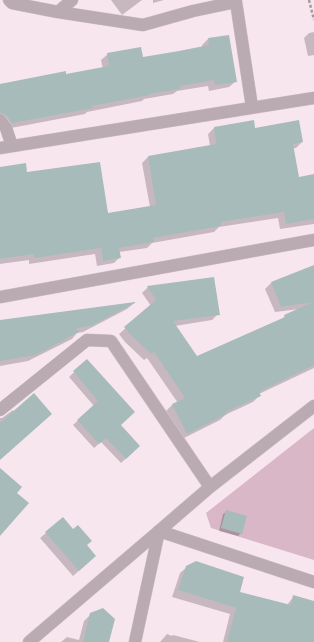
<!DOCTYPE html>
<html>
<head>
<meta charset="utf-8">
<style>
  body { margin:0 }
  canvas { display:block; background:#f8e6ee }
</style>
</head>
<body>
<canvas width="314" height="642"></canvas>
<script>
const c = document.querySelector('canvas').getContext('2d');
c.lineJoin = 'round';
function paint(path, color) {
  c.fillStyle = color;
  c.fill(path, 'evenodd');
}
function trace(path, color, width, dash) {
  c.strokeStyle = color;
  c.lineWidth = width;
  c.lineCap = dash ? 'butt' : 'round';
  c.setLineDash(dash || []);
  c.stroke(path);
}
paint(new Path2D(`
  M314,428V560L211,528L206,513Z`), '#d9b7c6');
paint(new Path2D(`
  M111,0H142L122,15Z
  M153,0H164L153,3Z
  M314,32V55L308,56L304,38L309,33Z
  M208,39L236,81L229,87L209,91L208,86L177,91L173,94L144,99L142,101L87,112L85,114L11,128L0,123V85L103,69L101,60L108,54L142,58L202,48V45Z
  M214,128L254,129L302,142L296,148L292,149L298,178L314,175V224L280,229L278,218L219,227L214,232L152,243L147,248L119,252L120,257L114,263L97,266L95,254L29,264V260L0,264V167L26,173L107,214L150,207L142,163L148,157L210,146L208,134Z
  M314,270V368L259,394V396L253,402L225,415L220,420L180,440L166,411L172,405L178,403L147,358L144,360L125,342L119,334L151,306L142,293L148,287L218,314L212,320L175,326L196,357L282,319L285,316L300,309L275,312L265,289L271,283L302,271Z
  M134,303L127,309L83,332L77,333L72,339L28,361L0,366V321Z
  M87,360L134,451L121,463L101,442L94,448L73,425L94,406L69,377Z
  M13,410L14,412L0,459V418H2Z
  M226,512L241,533L238,536L219,531L223,514Z
  M46,533L86,546L89,562L73,576L40,538Z
  M187,567L238,593L287,605L294,596L314,602V642H223L230,614L172,597L180,573Z
  M91,614L108,642H61L67,637L79,640L84,621Z
  M167,634L172,636L173,635L200,642H160Z`), '#0003');
paint(new Path2D(`
  M229,35L237,82L215,85L214,80L180,86V89L149,94L150,95L92,106L93,108L12,123L6,115L0,113V84L66,71V74L109,66L107,53L141,47L143,57L179,51L209,45L208,38Z
  M254,120L255,128L299,120L303,142L293,144L299,177L314,174V219L286,224L284,212L221,222V226L153,238L154,242L119,248L121,258L103,261L101,248L35,258L34,254L0,259V167L26,163L27,172L100,162L108,213L156,205L148,156L216,144L214,127Z
  M314,265V365L259,392L261,396L226,412L227,414L187,434L172,404L185,398L154,352L151,354L131,335L124,327L156,300L147,286L214,277L220,315L173,321L197,356L285,317L284,315L313,302L281,307L271,282Z
  M135,302V303L91,326L76,328L79,332L36,355L0,361V320Z
  M87,359L135,412L121,425L140,446L126,459L106,438L99,444L77,420L98,401L73,371Z
  M34,393L52,414L0,460V423Z
  M0,468L22,487L17,493L29,503L0,536Z
  M226,510L247,516L242,534L221,528Z
  M63,517L73,529L78,525L92,541L87,545L96,556L79,571L45,532Z
  M196,561L244,577L240,592L291,605L293,595L314,601V642H227L236,608L178,590L186,566Z
  M103,608L115,619L109,642H83L90,613Z`), '#a7bbbb');
const minor = new Path2D(`
  M9,0L12,3L58,12L143,25L193,11L236,2L252,107
  M58,12L72,0
  M0,120L6,128L12,146
  M0,148L314,98
  M0,297L314,240
  M0,410L87,340L111,341L210,487
  M159,531L210,487L314,406
  M159,531L314,582`);
const tertiary = new Path2D(`
  M29,642L159,531
  M135,642L159,531`);
trace(minor, '#d1c1c8', 13);
trace(tertiary, '#d1c1c8', 13);
trace(new Path2D(`
  M309,0L314,20`), '#a6999f', 2.5, [3, 2]);
trace(minor, '#baaab1', 12);
trace(tertiary, '#baaab1', 12);
</script>
</body>
</html>
